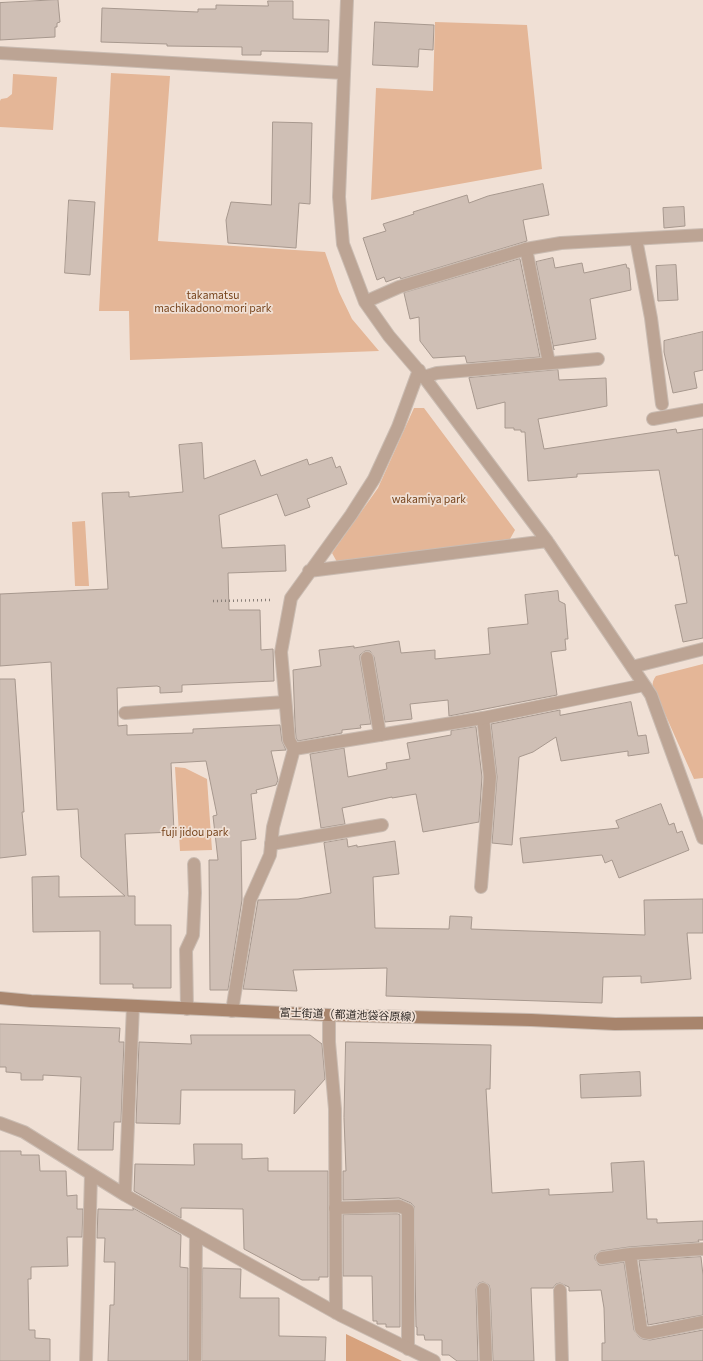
<!DOCTYPE html>
<html>
<head>
<meta charset="utf-8">
<style>
  body { margin:0 }
  canvas { display:block; background:#f0e0d5 }
</style>
</head>
<body>
<canvas width="703" height="1361"></canvas>
<script>
const c = document.querySelector('canvas').getContext('2d');
c.lineJoin = 'round';
function paint(path, color) {
  c.fillStyle = color;
  c.fill(path, 'evenodd');
}
function trace(path, color, width, dash) {
  c.strokeStyle = color;
  c.lineWidth = width;
  c.lineCap = dash ? 'butt' : 'round';
  c.setLineDash(dash || []);
  c.stroke(path);
}
function drawText(font, color, halo, rows, align = 'center') {
  c.font = font + ' Commissioner,"Noto Sans JP",sans-serif';
  c.lineWidth = 3.5;
  c.setLineDash([]);
  c.textBaseline = 'middle';
  c.strokeStyle = halo;
  c.fillStyle = color;
  for (const [text, x, y, turn = 0] of rows) {
    c.save();
    c.translate(x, y);
    c.rotate((+turn || 0) * Math.PI / 180);
    c.textAlign = isNaN(turn) ? turn : align;
    if (halo) c.strokeText(text, 0, 0);
    c.fillText(text, 0, 0);
    c.restore();
  }
}
paint(new Path2D(`
  M435,22L527,25L542,169L371,200L376,88L433,91Z
  M111,73L170,76L158,241L325,252L339,292L352,319L379,351L130,360L129,311H99Z
  M13,74L57,77L53,130L0,127V101L1,99L7,98L12,94Z
  M414,408H424L515,530L510,539L337,562L332,553L378,488Z
  M85,521L89,586H75L72,522Z
  M703,664V778L694,779L657,696C653,688 650,684 656,676Z
  M175,767L185,768L207,779L212,850L180,851Z`), '#e4b697');
paint(new Path2D(`
  M346,1334L402,1361H346Z`), '#d7a27d');
const building = new Path2D(`
  M58,0L60,22L57,23V27H55V37L0,40V3Z
  M268,1H293V19L329,20L328,52L261,51V55H242V47L167,46V44L101,42L102,8L198,12V9H216V5L268,6Z
  M375,22L434,25L433,50L419,49L418,67L373,65Z
  M273,122L312,123L310,204L299,203L296,248L228,243L226,220L231,202L271,205Z
  M543,184L549,215L523,220L527,241L401,279L400,277L386,282L384,277L377,280L363,238L386,231L383,224L414,214L413,212L467,195L469,203L488,196Z
  M69,200L95,202L90,275L65,273Z
  M684,207L685,226L664,228L663,208Z
  M553,258L555,268L582,263L584,273L626,264L627,268H629L631,290L590,299L596,339L553,346L554,350L536,262Z
  M520,259L540,357L467,363L465,356L433,358L420,341L419,317L410,319L404,293Z
  M676,265L678,300L658,301L656,266Z
  M703,332V370L694,372L697,388L673,393L664,352V341Z
  M558,370L559,380L606,378L607,406L538,419L544,449L676,429L677,433L703,429V638L683,642L675,605L687,603L678,555L675,556L659,470L577,474V477L528,481L525,432H521V430H514V428H505V402L477,409L469,378Z
  M202,443L204,479L255,460L261,476L307,459L309,465L332,457L336,468L340,466L347,484L307,499L310,507L285,516L277,494L219,515L222,548L285,545L286,571L228,573L229,610H260L261,650L273,649L274,681L182,685V692L160,693V687L157,686L117,688L118,726L127,725V735L193,733V729L280,725L282,741L286,750L271,751L278,780L276,785L256,790L257,793L251,794L256,839L241,841L242,900L228,990H210L209,860H218L213,816L217,815L206,761L171,763L174,832L125,834L128,896H135V925H171V988H133V984H100V931L33,932L32,877L59,876V897L125,896L81,857L78,809L57,810L51,662L0,666V594L108,589L102,493L129,492V497L183,492L179,445Z
  M558,591L559,601L565,604L568,639H565L566,650L551,652L557,695L449,716L448,700L410,704L412,719L385,722L374,657L370,651H365L360,655V659L371,724L360,725L361,728L342,730V733L298,741L296,738L295,725L293,670L321,666L319,650L354,646V648L399,641L401,653L435,650V659L490,654L488,628L528,624L525,595Z
  M0,679H15L24,812H22L26,855L0,858Z
  M631,702L638,736L646,735L649,753L628,756V751L561,761L556,737L533,752L519,757L512,845L492,843L497,777L491,724L560,710V715Z
  M476,727L482,777L479,822L423,832L416,794L392,798V797L342,808L345,824L321,828L310,754L344,748L348,777L387,769L386,763L410,759L407,743L451,735V731Z
  M661,804L669,825L674,823L677,833L682,831L689,850L619,878L612,860L605,863L602,855L523,863L520,838L619,828L616,821Z
  M347,839L348,847L357,845V847L395,841L399,874L373,877L375,928L449,929L450,916L472,917L471,929L645,935L644,900L703,899V933H687L691,979L641,983V976L603,977L602,1003L386,996L387,968L293,970L297,991L243,989L258,900L298,899L331,893L324,843Z
  M0,1024L120,1028L119,1042H124L121,1122H114L113,1150H78L81,1077L43,1075V1080H21V1073L6,1072V1067H0Z
  M191,1035H310L322,1044L325,1079L294,1114L295,1090H181L180,1124L136,1123L139,1042L191,1044Z
  M346,1042L491,1045L490,1089H486L492,1193L549,1189V1195L613,1192L611,1163L644,1161L647,1219H657V1223L703,1221V1240H698L699,1242L629,1247L601,1251L595,1255V1259L599,1265H603L624,1262L634,1330L639,1337L643,1339L650,1340L703,1330V1361H602V1343H605L604,1308L601,1290L569,1291V1287L560,1283L556,1284L553,1288H531L534,1361H493L490,1289L489,1285L483,1282L479,1283L476,1289L478,1361H457L449,1355H442V1340H425L424,1335H417V1327H416L414,1206L411,1203L399,1198L343,1200V1171H346L344,1118Z
  M640,1072L641,1096L581,1098L580,1075Z
  M194,1144H242V1159L268,1158V1171H328V1277H319V1280H302L244,1249L243,1209L181,1208V1218L134,1191L135,1164L194,1165Z
  M0,1151H21V1155H39L40,1171H66L67,1196L77,1195V1209H83L82,1237H67L68,1266L31,1267V1279H28L29,1330H35V1338L50,1339V1361H0Z
  M133,1208L181,1235L180,1267L188,1268V1361H108L110,1305H114L115,1262H104L105,1238H97L98,1209L133,1210Z
  M398,1214L400,1215V1327H386V1324H377V1321H373L372,1276H343V1215Z
  M701,1257L703,1275V1315L648,1325L639,1261Z
  M203,1268L241,1269L240,1298H279V1336L326,1337L325,1361H202Z`);
paint(building, '#cfbfb5');
trace(building, '#a7988e', 1);
const lane = new Path2D(`
  M636,239L651,318L662,404
  M526,249L549,363
  M424,377L437,373L598,359
  M653,419L703,410
  M367,658L380,735
  M125,713L285,702
  M271,844L382,825
  M481,887L490,777L483,718
  M187,1009L186,950L193,935L195,893L194,864
  M335,1208L399,1206L408,1210V1349
  M630,1254L641,1329L644,1332L649,1333L703,1322
  M602,1258L630,1254L703,1249
  M483,1289L486,1361
  M560,1290L562,1361
  M195,1361L196,1235`);
const street = new Path2D(`
  M347,0L339,197L343,244L365,302L389,336L424,377L547,541L651,695L703,838
  M0,53L344,73
  M365,302L399,287L526,249L561,243L703,235
  M309,571L547,541
  M632,667L703,649
  M294,749L483,718L644,685
  M232,1011L250,900L270,855L273,827L294,749L289,740L281,652L291,598L351,515L374,479L398,427L419,370
  M329,1015V1042L335,1109L336,1313
  M0,1123L24,1132L125,1195L340,1315L434,1361
  M125,1195L133,1006
  M86,1361L91,1174`);
const secondary = new Path2D(`
  M0,998L31,1001L329,1015L531,1020L615,1024L703,1023`);
trace(lane, '#cabcb2', 14);
trace(street, '#cabcb2', 14);
trace(secondary, '#cabcb2', 14);
trace(new Path2D(`
  M213,601L272,600`), '#887e77', 2.5, [1, 3]);
trace(lane, '#bca494', 12);
trace(street, '#bca494', 12);
trace(secondary, '#a8856d', 12);
drawText('11px', '#76431b', '#f0e0d5', [
  ["takamatsu",213,295],
  ["machikadono mori park",213,308],
  ["wakamiya park",429,499],
  ["fuji jidou park",195,832]
]);
drawText('11px', '#322c28', '#f0e0d5', [
  ["富士街道（都道池袋谷原線）",351,1015,2]
]);
</script>
</body>
</html>
